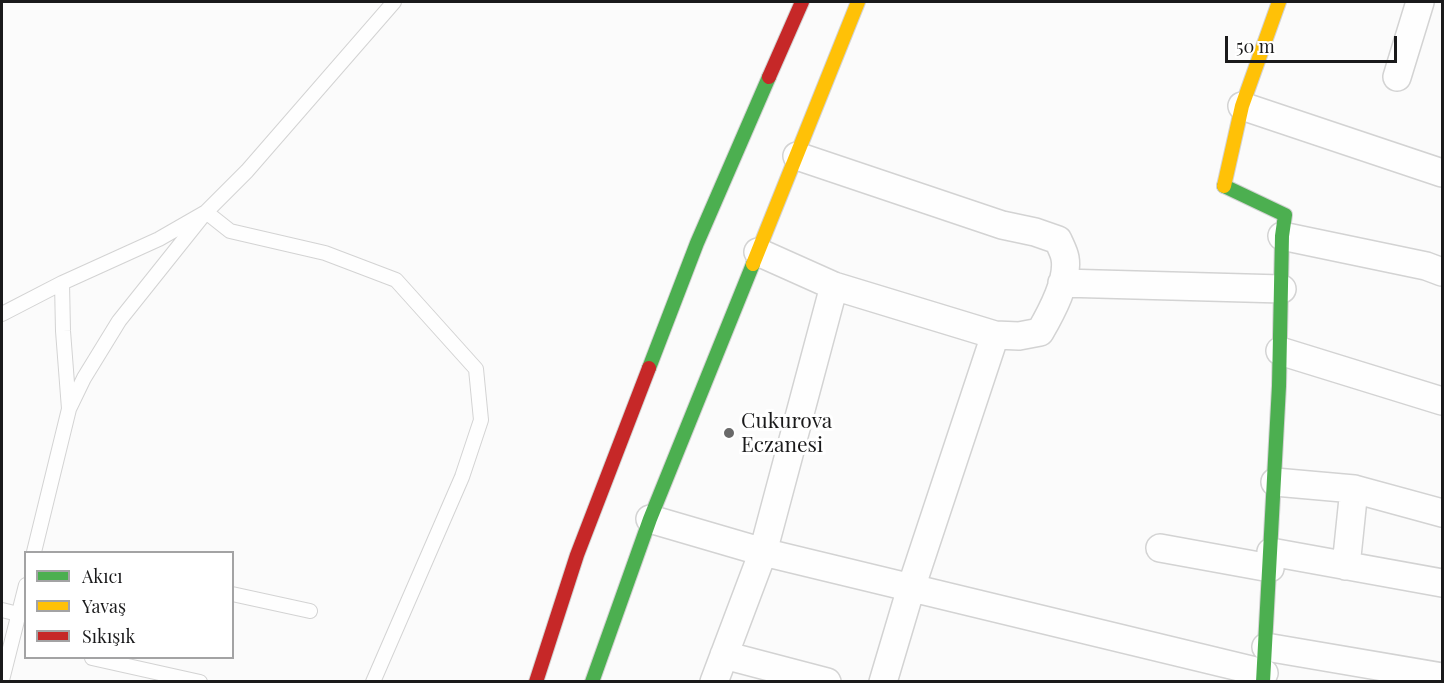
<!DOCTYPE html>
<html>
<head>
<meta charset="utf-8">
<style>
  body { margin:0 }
  #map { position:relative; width:1444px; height:683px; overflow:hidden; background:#fbfbfb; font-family:"Playfair Display",serif }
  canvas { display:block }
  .frame { position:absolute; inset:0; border:3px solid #1a1a1b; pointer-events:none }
  .legend { position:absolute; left:24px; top:551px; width:210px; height:108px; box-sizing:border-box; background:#fff; border:2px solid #a3a3a4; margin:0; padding:8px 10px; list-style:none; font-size:18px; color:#1a1a1b }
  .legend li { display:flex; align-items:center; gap:12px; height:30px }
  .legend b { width:30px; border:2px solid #a3a3a4 }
  .scale { position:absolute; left:1225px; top:36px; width:172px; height:27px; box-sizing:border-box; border:3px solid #1a1a1b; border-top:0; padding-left:8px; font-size:18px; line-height:21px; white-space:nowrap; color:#1a1a1b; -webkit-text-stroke:4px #fff; paint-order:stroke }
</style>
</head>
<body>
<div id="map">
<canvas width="1444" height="683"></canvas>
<div class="frame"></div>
<ul class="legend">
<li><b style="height:8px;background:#4caf50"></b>Akıcı</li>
<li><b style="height:8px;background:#ffc107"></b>Yavaş</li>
<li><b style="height:8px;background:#c62828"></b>Sıkışık</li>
</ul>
<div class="scale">50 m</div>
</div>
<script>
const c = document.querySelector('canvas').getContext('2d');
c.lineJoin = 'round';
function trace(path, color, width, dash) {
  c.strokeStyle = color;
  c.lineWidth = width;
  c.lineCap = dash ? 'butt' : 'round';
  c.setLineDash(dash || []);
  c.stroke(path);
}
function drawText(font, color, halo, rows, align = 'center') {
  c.font = font + ' "Playfair Display",serif';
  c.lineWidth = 6;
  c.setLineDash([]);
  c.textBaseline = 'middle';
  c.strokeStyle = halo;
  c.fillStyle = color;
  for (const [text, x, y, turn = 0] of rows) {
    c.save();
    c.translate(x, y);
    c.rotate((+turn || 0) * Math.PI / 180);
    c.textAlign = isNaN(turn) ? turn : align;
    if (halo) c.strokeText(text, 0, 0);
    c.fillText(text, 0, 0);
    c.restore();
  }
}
const lane = new Path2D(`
  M2,314L62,283L159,239L206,212L247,171L394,2
  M69,409L84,378L119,321L206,212L230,231L325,253L396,280L476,369L481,420L462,477L373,682
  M34,552L69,409L63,331L62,283
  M232,594L310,611
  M2,610L18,614
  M92,658L200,682
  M2,680L26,585`);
const street = new Path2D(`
  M1397,77L1420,2
  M1242,106L1442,173
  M1282,236L1426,266L1442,272
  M758,252L834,286L995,335L1019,336L1040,332C1051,313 1069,280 1065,258C1064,252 1060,245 1058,240L1035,232L1002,225L797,156
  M1062,283L1282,289
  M1280,351L1442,401
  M1275,482L1354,489L1442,513
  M650,519L763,552L1264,673
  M1160,548L1270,568
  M1271,552L1442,583
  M1346,566L1354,489
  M1266,647L1442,677
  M724,655L827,682
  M714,682L763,552L834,286
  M883,682L911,588L995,335`);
const fast = new Path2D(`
  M1224,186L1285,215L1282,236L1279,386L1263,682
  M649,368L697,243L769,77
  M592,682L650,519L753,264`);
const slow = new Path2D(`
  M1224,186L1242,106L1279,2
  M753,264L858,2`);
const jam = new Path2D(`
  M769,77L802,2
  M536,682L577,555L649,368`);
trace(lane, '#d3d3d3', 16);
trace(street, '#d3d3d3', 30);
trace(fast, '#d3d3d3', 16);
trace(slow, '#d3d3d3', 16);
trace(jam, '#d3d3d3', 16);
trace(lane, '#fefefe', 14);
trace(street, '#fefefe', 27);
trace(fast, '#4caf50', 14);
trace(slow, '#ffc107', 14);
trace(jam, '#c62828', 14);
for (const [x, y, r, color] of [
  [729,433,6,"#696969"]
]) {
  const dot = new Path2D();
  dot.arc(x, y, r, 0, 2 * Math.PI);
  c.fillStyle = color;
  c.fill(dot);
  trace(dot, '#fff', 2);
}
drawText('21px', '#1a1a1b', '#fff', [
  ["Cukurova",741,421],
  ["Eczanesi",741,445]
], 'left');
</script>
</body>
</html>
